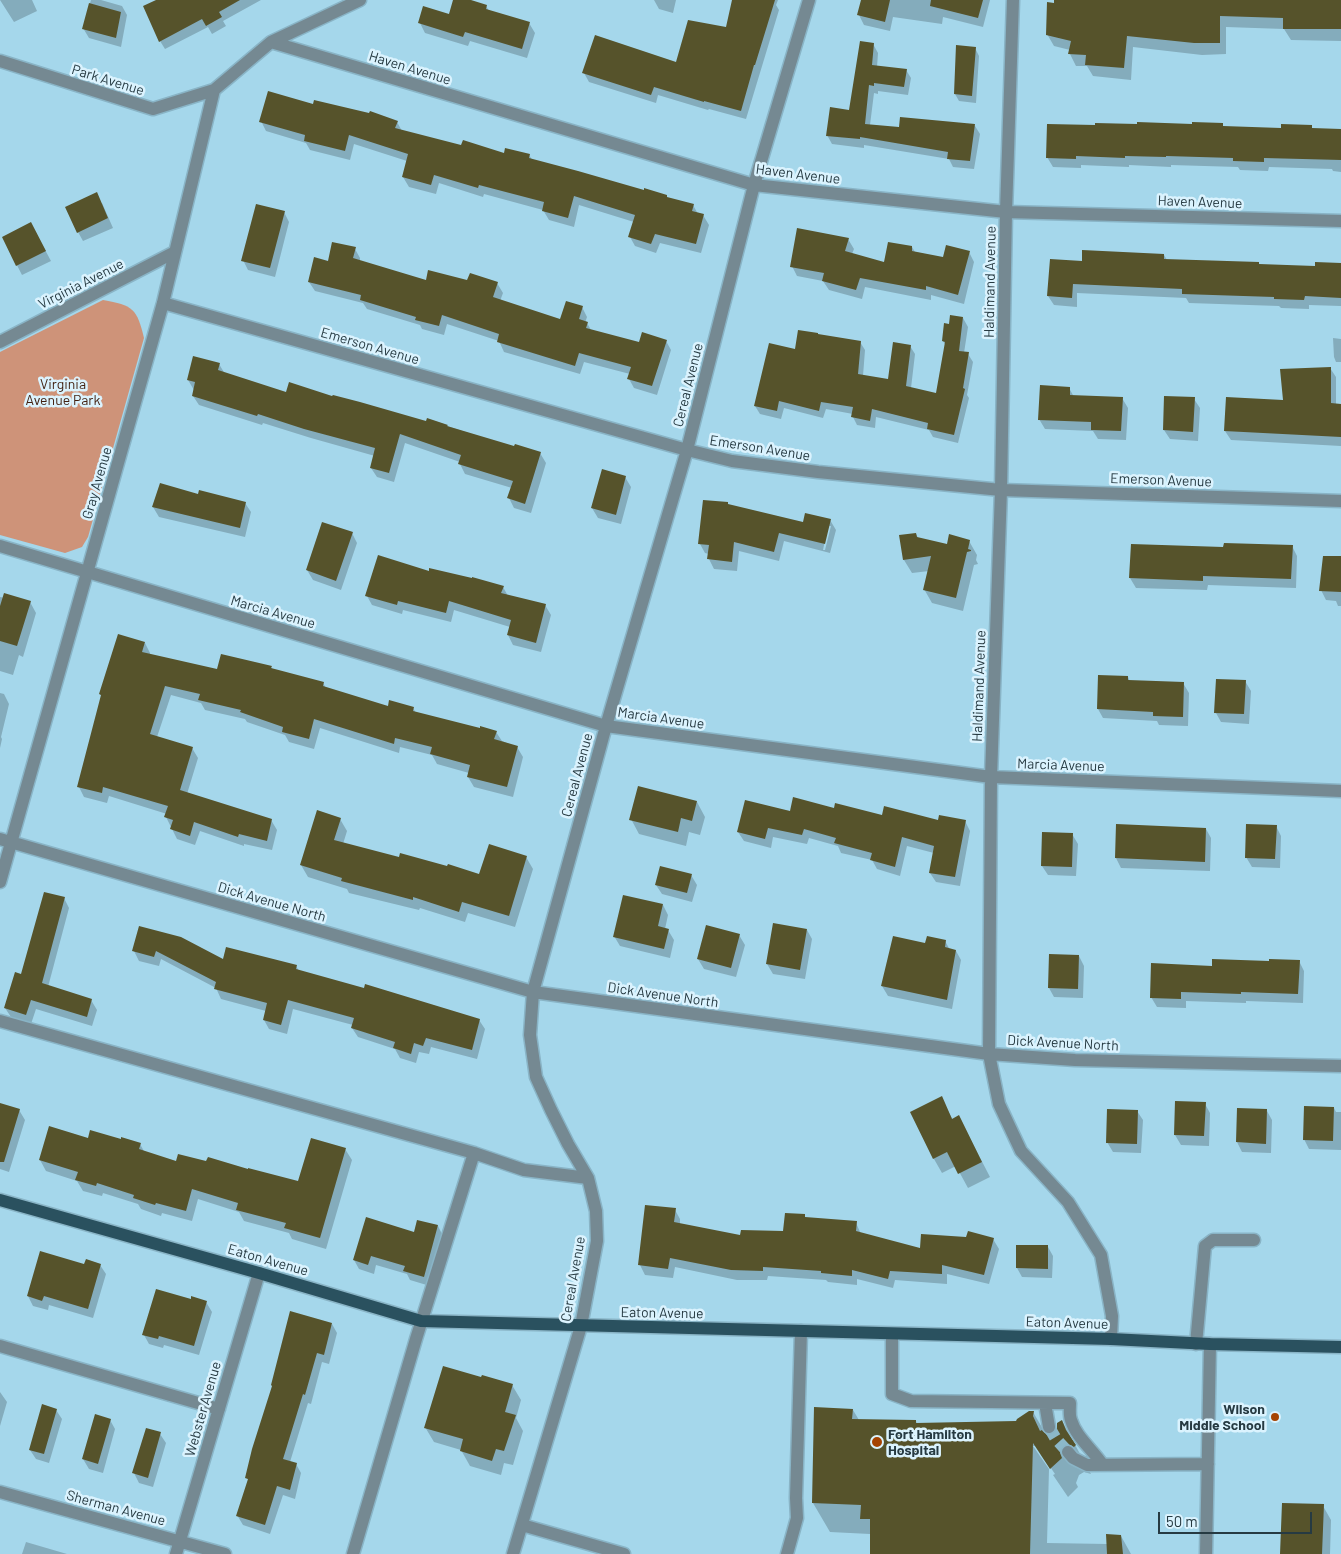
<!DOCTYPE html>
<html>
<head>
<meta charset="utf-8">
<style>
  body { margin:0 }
  #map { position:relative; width:1341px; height:1554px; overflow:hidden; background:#a5d7eb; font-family:Barlow,sans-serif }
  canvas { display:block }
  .scale { position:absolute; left:1158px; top:1512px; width:154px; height:22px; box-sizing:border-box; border:2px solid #263a42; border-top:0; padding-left:6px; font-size:15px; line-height:18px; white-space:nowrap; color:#263a42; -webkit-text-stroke:4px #dbf3fe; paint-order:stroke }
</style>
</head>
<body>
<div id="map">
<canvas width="1341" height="1554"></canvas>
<div class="scale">50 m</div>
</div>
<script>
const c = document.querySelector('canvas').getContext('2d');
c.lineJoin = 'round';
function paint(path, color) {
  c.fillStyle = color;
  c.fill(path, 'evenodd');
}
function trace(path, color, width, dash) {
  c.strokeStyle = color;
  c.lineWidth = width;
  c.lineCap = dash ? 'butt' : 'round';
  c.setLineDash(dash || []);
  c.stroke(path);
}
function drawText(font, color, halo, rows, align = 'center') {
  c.font = font + ' Barlow,sans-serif';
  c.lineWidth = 5;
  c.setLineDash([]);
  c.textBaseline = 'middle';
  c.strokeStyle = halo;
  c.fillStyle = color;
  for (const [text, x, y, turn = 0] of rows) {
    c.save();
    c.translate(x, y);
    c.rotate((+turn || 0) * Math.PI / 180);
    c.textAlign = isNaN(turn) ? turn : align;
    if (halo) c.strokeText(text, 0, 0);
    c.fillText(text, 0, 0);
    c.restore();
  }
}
paint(new Path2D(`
  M103,300C133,305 137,309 144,338L88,537L82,547L65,553L0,535V352Z`), '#ce9379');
paint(new Path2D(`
  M0,0H35H32L37,11L14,22Z
  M91,0H101L122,6L127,15L121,47L89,38L83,28Z
  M159,0H261L223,21L226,26L212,34L208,27L165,49L160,41Z
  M454,0H467L486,6L489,11L529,23L535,33L527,58L470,41L468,46L425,33L420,23L449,15Z
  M654,0H676L673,13L659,9Z
  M733,0H778L776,5L779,10L746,119L709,109L708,110L658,95L656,103L589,82L584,73L677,63L727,29Z
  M862,0H990L983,27L943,17L942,24L893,17L890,31L864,25L859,15Z
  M1056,0H1341V41L1291,40L1284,29L1226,27V54L1202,55L1133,47L1131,80L1093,76L1087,66H1076L1070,54V50L1054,46L1047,34Z
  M873,44L878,53L877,67L906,70L911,78L908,95L878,91V94L874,93L870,125L900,128L975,126L980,134L974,169L953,167L949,159L864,145V148L832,144L827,135L850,111Z
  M975,48L979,56L976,103L959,101L955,94Z
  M313,106L397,122L402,131L462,147L505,154L529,155L533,161L693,205L698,214L703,215L709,225L701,253L660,243L656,253L635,246L630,237L634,222L579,205L574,227L549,220L543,210L484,194L483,197L439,183L436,194L409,187L403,177L407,161L354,144L350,160L310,150L306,143L266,131L261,121Z
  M1224,128L1341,130V172L1333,171L1332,169L1269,167L1268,171L1240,170L1238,167L1171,165V167L1129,165V167L1081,165V168L1053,167L1047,157Z
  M102,203L113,228L83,241L78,232Z
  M284,212L289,222L275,277L248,270L243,260Z
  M36,233L51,261L22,275L3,238Z
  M848,239L854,249L852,254L885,263L912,247L915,252L944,258L969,252L974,262L964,304L931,295V300L865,287L862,299L829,290L823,281L797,276L792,266Z
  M355,249L360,258V261L426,282L497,283L503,293L500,301L561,320L582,307L587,317L585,323H587L591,330L640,344L666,341L671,350L657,395L634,388L629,379L630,374L584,362L580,374L504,352L499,341L447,324L444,335L422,329L420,325L367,309L363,303L315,291L309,282L329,262Z
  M1164,255L1167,260L1260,266L1316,268L1341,264V306L1309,305V309L1281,308L1279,306L1189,303L1186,298L1077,293V307L1054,305L1048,296L1083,262Z
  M963,318L968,327L964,353L968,354L973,362L967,395L969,398L958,443L933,437L929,430L876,417L875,428L857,425L853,417V414L826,409L823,418L784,408L781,419L760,414L755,406L796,351L818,336L860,342L865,350L863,376L889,381L910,346L915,354L911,388L937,394L946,346L943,341L950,325Z
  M1333,338L1341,339V362H1336L1334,357Z
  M219,364L225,374L287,394L333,397L427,422L447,426L515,448L540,453L546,463L531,513L514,508L509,498L512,488L465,474L460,464V462L405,443L394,482L377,477L371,468L375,456L311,438L263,423L262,425L199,405L193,396L194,390L188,380Z
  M1330,368L1336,377V405H1341V446L1231,440L1225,431L1284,401Z
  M1069,388L1074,397L1122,398L1128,408L1126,440L1098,439L1093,431L1045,429L1039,419Z
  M1194,399L1200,408L1198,441L1170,439L1164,430Z
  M625,477L631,487L621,524L598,518L592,508Z
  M199,496L245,503L251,512L245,537L159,517L153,507Z
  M728,505L804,524L830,520L836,530L830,553L784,541L779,561L739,551L737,571L714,569L709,559V554L705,553L700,544ZM828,526H831L825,550H823Z
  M352,533L357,543L341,590L313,580L307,570Z
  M916,534L918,538L948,545L969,541L977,555L976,560L978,564L974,565L963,611L932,603L924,589L929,571L912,573L904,560Z
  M1132,545L1225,549L1292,546L1297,556L1296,588L1208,585L1207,590L1136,588L1130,578Z
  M1341,557V606H1338L1336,601L1326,600L1321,590Z
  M430,572L503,587L508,596L545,605L551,615L541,652L513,645L508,635L510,627L454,610L451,622L403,610L402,614L372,605L367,596Z
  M0,597L30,602L36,613L23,657L19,655L13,675L0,671Z
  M145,643L150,653V655L210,670L271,667L273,670L323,683L326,688L389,708H413L416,713L481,729L496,732L502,741L517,747L523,757L513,797L474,787L468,777L469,773L437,764L432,755L400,747L399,753L320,728L314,749L289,742L285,735L247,722L245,719L205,710L201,703L171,695L157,737L192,748L198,758L187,794L271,820L277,830L272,850L244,844V846L200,831L195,845L177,839L166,817L167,814L109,796L107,803L84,797L79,787L102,697L100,694Z
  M1128,677L1130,682L1183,683L1189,693L1188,726L1159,725L1157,721L1103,718L1098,709Z
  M1245,681L1251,691L1249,724L1221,722L1216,713Z
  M0,693L4,694L9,704L1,737L2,739L0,748Z
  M697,802L705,817L700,835L689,832L686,846L639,834L631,819Z
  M835,810L883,817L939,822L965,821L970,831L960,886L936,882L930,873L934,853L907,846L900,876L877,869L872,860L841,853L838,846L809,838L807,844L773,837L771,848L744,841L738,832L790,812Z
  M340,819L347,831L343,844L400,859L480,876L526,857L533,869L515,927L468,913L465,922L420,908L419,910L349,893L347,889L308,877L301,865Z
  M1117,825L1206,829L1211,838L1210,871L1121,868L1116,858Z
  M1276,826L1281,836L1280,868L1252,867L1246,857Z
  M1072,834L1078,844L1076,876L1048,875L1042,866Z
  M691,875L697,885L692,902L662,894L656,885Z
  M64,898L69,908L48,987L91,1000L97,1010L92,1026L36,1009L31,1024L11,1017L5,1008Z
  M663,905L668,915L665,929L668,930L674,940L670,958L620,946L614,936Z
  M140,927L223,961L296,966L299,971L479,1020L485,1029L477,1059L431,1047L429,1054L419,1052L416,1063L400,1058L395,1049L358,1037L352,1028L353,1025L293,1009L287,1034L269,1029L264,1020L266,1011L221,999L216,988L161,959L159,966L139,961L134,951Z
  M807,930L812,939L805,979L773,974L767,964Z
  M739,935L745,945L736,977L704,969L698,959Z
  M945,941L950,950L956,951L961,960L952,1009L888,996L882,986L926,945Z
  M1079,956L1084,966L1083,998L1054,997L1049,988Z
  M1299,961L1304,971L1303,1003L1246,1001V1003L1186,1001V1008L1157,1007L1151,997L1213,967Z
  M941,1098L953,1120L959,1117L990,1177L968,1188L956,1166L942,1173L934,1159Z
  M1205,1104L1210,1113L1209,1146L1181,1145L1175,1135Z
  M0,1107L19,1110L25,1120L9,1172L0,1169Z
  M1334,1108L1336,1112H1341V1150L1309,1149L1304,1139Z
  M1137,1111L1143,1120L1141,1153L1113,1152L1107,1142Z
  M1267,1111L1272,1120L1271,1153L1242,1152L1237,1142Z
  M88,1139L122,1140L140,1144L145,1153L177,1163L248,1170L299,1183L345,1149L352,1160L326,1249L292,1239L289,1233L244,1221L239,1212L198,1199L192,1221L162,1213L161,1216L141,1209L138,1204L103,1193L102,1196L83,1191L77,1181L46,1171L40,1160Z
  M675,1210L680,1219V1224L742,1237L785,1232L804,1216L806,1218L856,1223L861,1234L921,1250L993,1239L999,1249L989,1284L947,1274V1284L895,1280L893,1288L857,1279V1285L828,1282L826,1280L768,1276L767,1280H737L675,1267L673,1278L645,1275L640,1265Z
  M438,1226L443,1236L430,1286L410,1280L407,1274L376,1265L374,1274L359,1269L354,1260L415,1234Z
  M1048,1247L1053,1256L1052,1278L1022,1277L1017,1268Z
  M85,1265H100L106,1274L93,1318L49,1305L48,1310L33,1306L28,1296Z
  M191,1301L206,1302L212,1312L199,1355L164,1345L163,1348L149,1344L144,1335Z
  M332,1324L337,1333L329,1364L322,1362L311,1404L308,1403L290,1462L296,1464L301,1473L295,1499L283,1495L270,1534L243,1525L237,1515L249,1481L247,1478Z
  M482,1379L512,1385L521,1400L516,1418L523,1431L513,1465L504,1463L501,1475L470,1466L461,1450L434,1442L425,1427Z
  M0,1392L7,1402L0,1426Z
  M56,1410L62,1419L49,1463L36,1459L30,1450Z
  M853,1410L859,1420L916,1421L917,1424L1017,1422L1033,1412L1047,1436H1050L1058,1431L1062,1421L1091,1474L1084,1472L1079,1475L1076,1483L1078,1487L1068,1497L1053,1475L1055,1474L1036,1446H1033L1049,1469L1047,1543L1108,1544L1121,1536L1131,1554H872V1536L870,1534L830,1532L813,1503Z
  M110,1420L115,1429L103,1473L89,1469L83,1459Z
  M160,1434L166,1443L153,1487L139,1483L134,1473Z
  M1323,1506L1331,1520L1330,1554H1281Z
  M26,1542L67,1554H22Z`), '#0003');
paint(new Path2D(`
  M156,0H240L219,12L222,17L206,26L202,19L159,42L143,6Z
  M453,0H471L487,5L486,9L530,22L522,49L465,32L463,37L418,23L423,6L449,14Z
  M732,0H775L755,65H754L741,111L704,101V102L654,87L651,95L582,73L595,35L676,62L688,20L726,27Z
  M861,0H890L885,22L857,15Z
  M931,0H983L978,18L930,6Z
  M1054,0H1341V29H1283V18L1220,16V43H1194L1127,36L1124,68L1085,65L1086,55L1068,54L1071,41L1046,35L1047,2L1054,3Z
  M89,3L121,12L116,38L82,29Z
  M860,41L874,43L872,65L907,69L904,87L874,83V86L869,85L865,124L899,127L900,117L975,124L970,161L947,159L948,152L860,137V139L826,136L830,107L849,110Z
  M956,45L976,47L972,96L954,94Z
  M268,91L313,104L314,100L369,113L370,111L398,121L395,128L461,145L463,140L504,153L505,148L530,154L529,158L578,171L644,190V188L667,195V197L694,204L692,211L704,214L696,244L655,234L651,244L628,237L635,215L574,196L568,218L542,211L544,202L479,185L478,188L434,175L431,185L402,177L408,154L349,135L345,151L304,141L305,135L259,122Z
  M1137,122L1192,124V122L1223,123V126L1281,128V124L1312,125V128L1341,129V160L1264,158V162L1233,161V158L1166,156V157L1125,156V158L1076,156V159L1046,158L1047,124L1095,125V123L1137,124Z
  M97,192L108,218L77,233L65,207Z
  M256,204L285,211L270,268L241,261Z
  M31,222L46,251L16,266L2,237Z
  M797,228L849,238L845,251L884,262L888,242L912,246V251L943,257L946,245L970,251L958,295L926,286V290L860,278L856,290L822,281L824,273L790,267Z
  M332,242L356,247L353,258L426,280L428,270L467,280L470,273L498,282L493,297L560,319L566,301L583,306L579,319L588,322L586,328L639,342L642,332L667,340L652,386L627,379L631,367L579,353L575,366L497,342L499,334L442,315L439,326L415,320L416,317L360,300L361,295L308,282L314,257L328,261Z
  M1082,250L1164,254V259L1259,262V264L1315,266V262L1341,263V298L1305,296L1304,300L1274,299V297L1182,294V289L1073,284L1072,298L1047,296L1050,259L1082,261Z
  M950,315L963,317L959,351L969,352L963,388L965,389L954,435L927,429L928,423L872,409L870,421L851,417L853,407L821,402L819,411L779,401L777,411L754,406L769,343L795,349L798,330L818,333V334L861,341L858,374L888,379L893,342L911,345L906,386L936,393L945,342L942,341L944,323L949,324Z
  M193,356L220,363L218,370L286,392L289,382L332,396L333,395L360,402L426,421L427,418L448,425L447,426L514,446L515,444L541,452L525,504L507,498L513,481L458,464L461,455L400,434L389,473L370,468L375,448L304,429L258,414L257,416L192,396L195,382L187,380Z
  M1331,367V403L1341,404V437L1224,431L1226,397L1283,400L1280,369Z
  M1040,385L1070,387V395L1123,397L1121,431L1091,430V422L1038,420Z
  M1164,396L1195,397L1193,432L1163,430Z
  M602,469L626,476L616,515L591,508Z
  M160,483L198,494L199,490L246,502L240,528L152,507Z
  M703,500L728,502V504L803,522L805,513L831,519L825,544L779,533L774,552L734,542L732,562L707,559L709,545L698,544Z
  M322,522L353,532L336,581L306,570Z
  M916,533L917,537L947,544L949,534L970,540L968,549L971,550V551L967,552L956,598L923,590L931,556L903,560L899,535Z
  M1224,543L1293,545L1291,579L1203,576V581L1129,578L1131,544L1223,547Z
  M378,555L429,571V568L472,578V577L504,586L501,593L546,604L536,643L507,635L511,620L449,601L446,613L398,601L397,605L365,596Z
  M1323,556H1341V592L1319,591Z
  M4,593L31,601L17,646L0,641V606Z
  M118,634L145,642L142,652L217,669L221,654L272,666L271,668L324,682L323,686L388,706L389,700L414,707L413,711L480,728V726L497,731L494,739L518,746L507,787L467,777L470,765L430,754L432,747L395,738L394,744L314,719L309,739L282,732L283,727L240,712L241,710L198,700L200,694L165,686L150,734L193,747L180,790L272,819L267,841L239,834L238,837L194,822L190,836L170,829L173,820L164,817L168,806L103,787L102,793L77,787L101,695L99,694Z
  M1098,675L1128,676V680L1184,682L1183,717L1153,716V712L1097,709Z
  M1216,679L1246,680L1244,714L1214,713Z
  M638,786L697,801L692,821L681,818L678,832L629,820Z
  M793,797L834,808L835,803L882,815L884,806L938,820L939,815L966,820L955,877L929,873L934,846L902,837L895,867L870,860L872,853L834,843L836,838L804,829L802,835L768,828L765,839L737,832L745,800L790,811Z
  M317,810L341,818L334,840L399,857L400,853L447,866L448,864L479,874L489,844L527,856L509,916L462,902L459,912L413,897V900L341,881L342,878L300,865Z
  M1116,824L1206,828L1205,862L1115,858Z
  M1246,824L1277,825L1275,859L1245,858Z
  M1042,832L1073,833L1072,867L1041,866Z
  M660,866L692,874L687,893L655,885Z
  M44,892L65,897L42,983L92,999L87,1017L31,1000L26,1015L4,1008L15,972L21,974Z
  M623,895L663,904L658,926L669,929L664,949L613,937Z
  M773,923L807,929L800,970L766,964Z
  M706,925L740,934L731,968L697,959Z
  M139,926L181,937L223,959L226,947L297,965L296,969L364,988L365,984L480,1019L472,1050L426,1038L423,1046L414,1043L411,1054L393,1048L395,1042L351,1028L354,1018L288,1000L281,1025L263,1020L267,1003L214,989L216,982L156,951L154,957L132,951Z
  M893,936L925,943L927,936L946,940L945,947L956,950L947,1000L881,986Z
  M1049,954L1079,955L1078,989L1048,988Z
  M1212,959L1269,961V959L1300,960L1298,994L1241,992V994L1181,992V999L1150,998L1151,963L1212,966Z
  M942,1096L952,1119L959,1115L982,1162L958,1174L947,1152L933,1159L910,1112Z
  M1175,1101L1206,1102L1204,1136L1174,1135Z
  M0,1103L20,1109L4,1162H0Z
  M1304,1106L1334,1107L1333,1141L1303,1140Z
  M1237,1108L1267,1109L1266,1144L1236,1142Z
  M1107,1109L1138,1110L1137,1144L1106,1143Z
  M49,1126L88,1138L90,1130L121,1139V1137L141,1143L139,1149L176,1161L178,1154L206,1161L208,1157L248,1169V1168L298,1181L311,1138L346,1148L320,1238L284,1228L286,1223L236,1210L238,1203L192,1189L186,1211L156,1203L155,1205L133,1198L134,1195L97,1183L96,1186L75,1180L78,1172L39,1160Z
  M645,1205L676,1208L674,1222L740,1235L741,1230L783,1231L785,1213L805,1214V1217L857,1221L856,1231L920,1248L921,1234L966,1237L968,1231L994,1238L984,1275L942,1265V1274L890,1271L888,1279L852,1270V1276L821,1273V1271L763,1267V1271L731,1270L670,1258L668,1269L638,1265Z
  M366,1217L414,1232L417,1220L438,1225L424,1277L403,1271L405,1266L371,1256L368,1265L353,1260Z
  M1016,1245H1048V1269L1016,1268Z
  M40,1251L84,1264L86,1259L101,1264L88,1309L44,1296L42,1301L27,1296Z
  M156,1289L191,1299V1296L207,1301L194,1346L159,1336L158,1339L142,1335Z
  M290,1311L332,1323L324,1355L317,1353L305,1395L303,1394L283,1459L297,1463L290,1490L277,1486L265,1525L236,1516L248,1479L245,1478L252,1449L272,1386L271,1385Z
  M443,1366L481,1377L482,1375L513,1384L505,1412L516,1415L504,1451L496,1449L492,1461L460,1451L463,1439L424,1428Z
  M42,1404L57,1409L44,1454L29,1450Z
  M814,1407L853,1409L852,1419L916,1420V1423L1016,1421L1017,1419L1029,1411H1034L1033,1416L1040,1431L1042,1430L1047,1435L1054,1434L1057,1429V1423L1062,1420L1066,1430L1076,1445L1074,1447L1067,1444L1062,1446L1060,1453L1062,1458L1050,1469L1033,1443L1030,1554H870V1519H860L861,1505L812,1503Z
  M95,1414L111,1419L98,1464L82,1459Z
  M146,1428L161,1432L148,1478L132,1473Z
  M1282,1503L1324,1504L1322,1554H1280Z
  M1106,1534L1121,1535L1123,1554H1107Z`), '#56532b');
trace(new Path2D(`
  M1049,1427L1056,1439L1068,1452`), '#8cb8c9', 12, [12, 6]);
const minor = new Path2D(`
  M1013,0L1006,212L1001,490L991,777L989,1054L999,1104L1021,1151L1068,1202L1101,1255L1112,1316L1111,1339
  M271,42L754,185L1006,212L1341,221
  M0,61L153,109L214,90L271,42L360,0
  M163,303L687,450L732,461L818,472L1001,490L1341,501
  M0,342L175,252
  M0,546L606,726L991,777L1341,791
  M0,839L533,992L989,1054L1075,1060L1341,1066
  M0,882L163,303L214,90
  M0,1021L474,1153L524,1170L588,1178
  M892,1334V1394L911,1401L1070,1403C1070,1409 1069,1415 1071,1420C1076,1437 1092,1449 1102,1464
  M1196,1344L1205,1246L1213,1240H1254
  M0,1346L219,1409
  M1045,1403L1049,1427
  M1068,1452L1073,1458L1087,1465L1208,1464
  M0,1492L225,1554
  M522,1525L624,1554
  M176,1554L259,1273
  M353,1554L416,1339L474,1153
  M513,1554L581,1326L597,1241L596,1211L588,1178L568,1144L551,1110L536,1077L530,1035L533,992L606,726L687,450L754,185L809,0
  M787,1554L797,1518L796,1498L801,1331
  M1206,1554L1210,1344`);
const major = new Path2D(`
  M0,1200L259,1273L421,1321L1111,1339L1210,1344L1341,1347`);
trace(minor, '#89b4c6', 15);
trace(major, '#89b4c6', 15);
trace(minor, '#758992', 12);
trace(major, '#2a515f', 12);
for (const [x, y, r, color] of [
  [1275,1417,5,"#a54302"],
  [877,1442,6,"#a54302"]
]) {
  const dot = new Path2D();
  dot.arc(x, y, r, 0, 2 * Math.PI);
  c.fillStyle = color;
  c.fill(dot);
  trace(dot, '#dbf3fe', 2);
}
drawText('14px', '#263a42', '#dbf3fe', [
  ["Haven Avenue",410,68,17],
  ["Park Avenue",108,80,17],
  ["Haven Avenue",798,174,7],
  ["Haven Avenue",1200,202,2],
  ["Haldimand Avenue",990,282,-89],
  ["Virginia Avenue",81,284,-27],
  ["Emerson Avenue",370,346,16],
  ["Cereal Avenue",688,385,-76],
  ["Emerson Avenue",760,448,9],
  ["Emerson Avenue",1161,480,2],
  ["Gray Avenue",97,483,-74],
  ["Marcia Avenue",273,612,16],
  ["Haldimand Avenue",979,686,-88],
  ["Marcia Avenue",661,718,8],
  ["Marcia Avenue",1061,765,2],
  ["Cereal Avenue",577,775,-75],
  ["Dick Avenue North",272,902,16],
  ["Dick Avenue North",663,995,8],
  ["Dick Avenue North",1063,1043,3],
  ["Eaton Avenue",268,1260,16],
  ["Cereal Avenue",573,1279,-80],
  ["Eaton Avenue",662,1313,1],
  ["Eaton Avenue",1067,1323,2],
  ["Webster Avenue",203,1409,-74],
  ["Sherman Avenue",116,1508,15]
]);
drawText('14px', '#411f0f', '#dbf3fe', [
  ["Virginia",63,384],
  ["Avenue Park",63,400]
]);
drawText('bold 14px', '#263a42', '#dbf3fe', [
  ["Wilson",1265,1409],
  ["Middle School",1265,1425],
  ["Fort Hamilton",888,1434,"left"],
  ["Hospital",888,1450,"left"]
], 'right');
</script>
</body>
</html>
